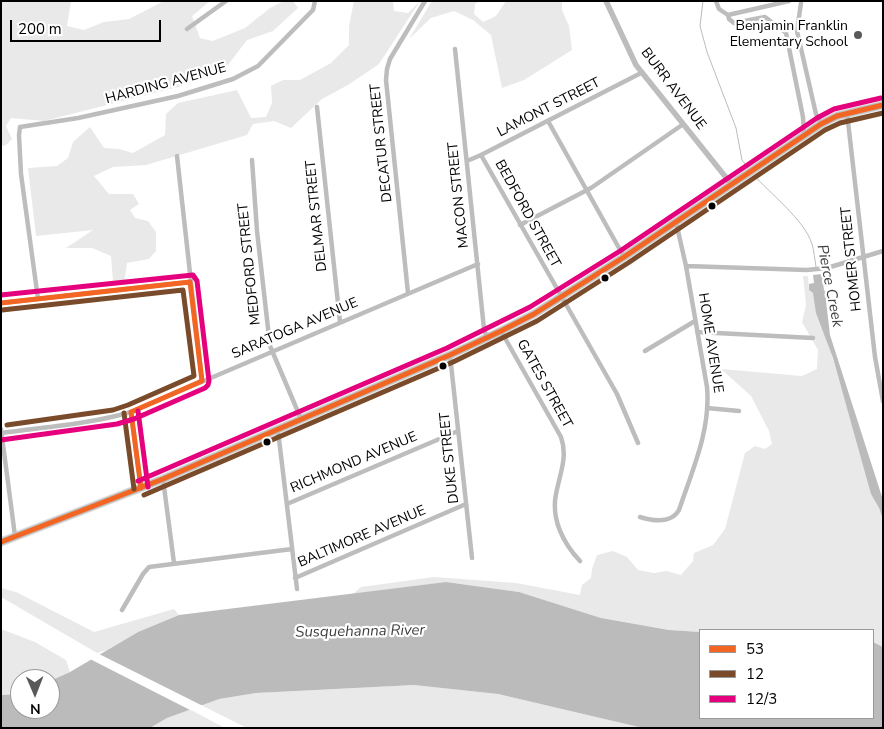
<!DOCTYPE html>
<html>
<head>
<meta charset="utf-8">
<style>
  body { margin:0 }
  #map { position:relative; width:884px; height:729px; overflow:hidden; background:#fff; font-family:"Nunito Sans",sans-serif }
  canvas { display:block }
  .frame { position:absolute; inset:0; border:2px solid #000; pointer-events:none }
  .legend { position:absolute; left:699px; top:629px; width:175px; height:90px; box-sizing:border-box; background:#fff; border:1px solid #999; margin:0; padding:6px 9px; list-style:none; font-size:15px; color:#000 }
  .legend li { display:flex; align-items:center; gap:10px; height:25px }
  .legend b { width:25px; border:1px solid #999 }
  .north { position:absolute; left:10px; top:669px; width:50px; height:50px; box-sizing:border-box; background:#fff; border:1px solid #999; border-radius:50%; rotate:179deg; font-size:14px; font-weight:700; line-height:20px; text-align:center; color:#000 }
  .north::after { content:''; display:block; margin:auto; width:18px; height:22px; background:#595959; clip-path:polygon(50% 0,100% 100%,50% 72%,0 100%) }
  .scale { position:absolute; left:10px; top:20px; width:151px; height:22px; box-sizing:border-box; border:2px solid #000; border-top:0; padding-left:6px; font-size:15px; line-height:18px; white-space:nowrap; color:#000; -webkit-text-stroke:4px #fff; paint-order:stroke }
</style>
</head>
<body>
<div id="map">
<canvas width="884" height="729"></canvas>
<div class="frame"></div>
<ul class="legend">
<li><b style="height:6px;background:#f26522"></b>53</li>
<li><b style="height:6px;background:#7a4b2a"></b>12</li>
<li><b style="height:6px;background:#e5007d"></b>12/3</li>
</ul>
<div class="north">N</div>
<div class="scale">200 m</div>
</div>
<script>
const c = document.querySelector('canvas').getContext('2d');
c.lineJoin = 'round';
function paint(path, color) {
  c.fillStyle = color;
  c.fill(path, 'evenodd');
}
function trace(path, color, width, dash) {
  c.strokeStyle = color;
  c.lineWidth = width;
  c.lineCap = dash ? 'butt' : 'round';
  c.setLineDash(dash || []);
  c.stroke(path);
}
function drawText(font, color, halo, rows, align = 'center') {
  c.font = font + ' "Nunito Sans",sans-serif';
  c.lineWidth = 4.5;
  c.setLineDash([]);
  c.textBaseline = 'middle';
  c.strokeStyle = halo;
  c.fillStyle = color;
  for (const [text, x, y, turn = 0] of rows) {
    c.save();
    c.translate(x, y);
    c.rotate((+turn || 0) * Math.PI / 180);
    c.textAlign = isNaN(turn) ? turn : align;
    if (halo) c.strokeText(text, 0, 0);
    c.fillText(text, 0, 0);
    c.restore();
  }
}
paint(new Path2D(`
  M1,1H71L67,26L84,30L104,22L129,19L164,1H210L192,16L200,38L213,41L245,28L270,8L284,1H293L298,8L273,31L247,40L228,65L203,71L182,86L44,121L11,118L6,126L12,139L6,145L1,146Z
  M354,1H393L394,11L408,13L420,1L379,64L348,85L322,99L291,128L274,121L253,124L247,135L146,165L113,167L94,176L109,194H133L139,204L130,210L135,218L148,221L156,232V251L149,259L127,263L124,284L113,281L111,256L92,248H66L93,230L36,236L28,168L57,166L68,158L73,142L90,127L104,148L119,149L133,153L165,135L166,114L178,103L237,90L251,118L266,117L272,103L271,86L283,80H300L331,63L349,45V26Z
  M432,1H480L475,4L474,14L483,22L496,16L506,1H562V10L569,26L572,50L524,80L502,88L491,35L473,20L454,11L431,18L409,39Z
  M803,276H808L809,290L813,293L860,449L871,493L879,508L883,519V647L873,642V630H700V632L669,630L601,618L519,592L446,582L353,594L361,587L434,577L516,583L580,595L582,585L591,578L592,569L597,555L613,551L627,557L638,570L654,573L667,571L681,575L693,561L694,553L713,545L725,529L745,453L755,446L765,449L772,444L769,431L751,396L721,369L802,376L817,369L818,350L802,322L806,305Z
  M1,588L16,592L94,632L174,609L179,615L138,632L107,650L97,653L1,597Z
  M1,629L35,642L66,660L70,672L50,681V679H20V694L1,695Z
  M414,685L498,694L643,728H247L201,705L218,699L256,693Z
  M189,709L225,728H150L167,718Z`), '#e9e9e9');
paint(new Path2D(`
  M822,274L824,290L827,294L826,301L830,335L883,500V519L879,508L871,494L833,358L816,313L813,293L809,290V284L814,283L813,275Z
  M446,582L519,592L601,618L669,630L700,632V718H873V642L883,647V728H643L498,694L414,685L256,693L219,699L167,718L150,728H1V695L20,694V709H50V681L70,672L138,632L179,615Z`), '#bbb');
paint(new Path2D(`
  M97,653L201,705L204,706L192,711L88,658Z`), '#fff');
trace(new Path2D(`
  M703,1L700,26L707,52L736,128L742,160L749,169
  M753,174C770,194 804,219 812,244C814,251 815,260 816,267`), '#bbb', 1);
const primary = new Path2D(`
  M1,542L163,479L450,355L501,331L534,314L624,257L821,124L837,116L883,105`);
trace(primary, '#dbdbdb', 9);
trace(new Path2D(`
  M716,1L719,9L728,15
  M801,3L797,31L816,114L821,124
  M728,15L729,19L734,23L765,17L786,33L803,117L804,135
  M728,15L789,1
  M187,29L226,1
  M455,49L484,329L487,338
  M317,107L340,322
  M847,113L875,357L883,401
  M548,121L624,257
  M481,155L617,394L638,443
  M177,156L202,381
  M252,160L257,231L270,346L301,419
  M467,161L481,155L641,73
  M520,225L591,188L682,125
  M686,266L807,270L827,268L883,251
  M408,293L386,80L387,69L390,59L425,1
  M38,299L21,174L19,135L20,127L78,118L178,96L233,79L258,66L309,14L313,10L315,1
  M1,303L190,282
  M501,331L561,437C568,457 560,473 556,494C551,519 563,543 580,561
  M697,332L813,338
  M645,351L695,321
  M450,355L472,558
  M707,408L739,411
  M131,412L141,488
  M1,429L15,536
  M277,430L279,439L297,589
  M2,433C45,427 90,424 131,412L478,264
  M163,479L174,563
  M287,504L458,431
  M640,517C653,521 671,524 679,510C692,471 711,430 707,387L686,266L676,222
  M295,578L466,504
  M122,610L143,574L149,567L292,549`), '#bdbdbd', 4.5);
trace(new Path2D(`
  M606,1L636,65L732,185`), '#bdbdbd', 5.5);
trace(primary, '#bdbdbd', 7);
trace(new Path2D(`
  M1,303L190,282L202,381L131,412L141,488
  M1,542L163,479L450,355L501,331L534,314L624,257L821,124L837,116L883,105`), '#f26522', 5);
trace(new Path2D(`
  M2,310L183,290L194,376L128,405L113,410L7,425
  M124,413L134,489
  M144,495L453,362L537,321L628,263L825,130L840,123L883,113`), '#7a4b2a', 5);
trace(new Path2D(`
  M1,295L193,275L197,281L209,381L208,385L205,388L134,419L117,424L1,440
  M138,411L148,487
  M138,481L447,348L530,307L620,251L817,118L834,109L881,98`), '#e5007d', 5);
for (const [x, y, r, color] of [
  [858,35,5,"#595959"],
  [712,206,4.5,"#000"],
  [605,278,4.5,"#000"],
  [443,366,4.5,"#000"],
  [267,442,4.5,"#000"]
]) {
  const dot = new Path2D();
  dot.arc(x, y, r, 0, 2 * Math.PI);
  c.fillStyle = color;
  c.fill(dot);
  trace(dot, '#fff', 2);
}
drawText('14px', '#000', '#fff', [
  ["Benjamin Franklin",848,27],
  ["Elementary School",848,43]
], 'right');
drawText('14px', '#000', '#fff', [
  ["HARDING AVENUE",166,84,-15],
  ["BURR AVENUE",673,89,53],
  ["LAMONT STREET",549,108,-27],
  ["DECATUR STREET",382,143,-96],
  ["MACON STREET",459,195,-96],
  ["BEDFORD STREET",527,214,61],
  ["DELMAR STREET",317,216,-96],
  ["HOMER STREET",852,259,-96],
  ["MEDFORD STREET",250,264,-96],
  ["SARATOGA AVENUE",295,329,-23],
  ["HOME AVENUE",710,343,81],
  ["GATES STREET",544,384,61],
  ["DUKE STREET",450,458,-96],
  ["RICHMOND AVENUE",354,463,-23],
  ["BALTIMORE AVENUE",362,537,-23]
]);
drawText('italic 15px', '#3f3f3f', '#fff', [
  ["Pierce Creek",829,286,79],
  ["Susquehanna River",360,632,-1]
]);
</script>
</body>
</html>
